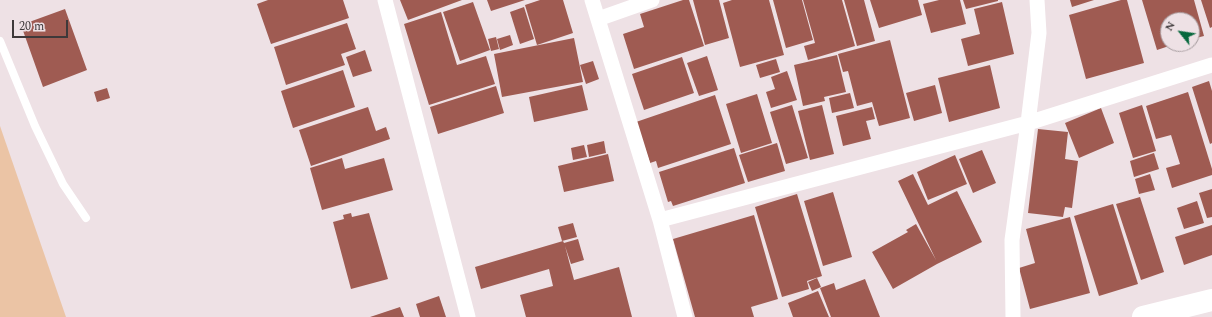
<!DOCTYPE html>
<html>
<head>
<meta charset="utf-8">
<style>
  body { margin:0 }
  #map { position:relative; width:1212px; height:317px; overflow:hidden; background:#eee1e5; font-family:Spectral,serif }
  canvas { display:block }
  .north { position:absolute; left:1160px; top:12px; width:40px; height:40px; box-sizing:border-box; background:#eee1e5; border:1px solid #a89ea1; border-radius:50%; rotate:300deg; font-size:11px; font-weight:700; line-height:16px; text-align:center; color:#3e393a }
  .north::after { content:''; display:block; margin:auto; width:14px; height:18px; background:#07683d; clip-path:polygon(50% 0,100% 100%,50% 72%,0 100%) }
  .scale { position:absolute; left:12px; top:20px; width:56px; height:18px; box-sizing:border-box; border:2px solid #3e393a; border-top:0; padding-left:5px; font-size:12px; line-height:14px; white-space:nowrap; color:#3e393a; -webkit-text-stroke:3px #eee1e5; paint-order:stroke }
</style>
</head>
<body>
<div id="map">
<canvas width="1212" height="317"></canvas>
<div class="north">N</div>
<div class="scale">20 m</div>
</div>
<script>
const c = document.querySelector('canvas').getContext('2d');
c.lineJoin = 'round';
function paint(path, color) {
  c.fillStyle = color;
  c.fill(path, 'evenodd');
}
function trace(path, color, width, dash) {
  c.strokeStyle = color;
  c.lineWidth = width;
  c.lineCap = dash ? 'butt' : 'round';
  c.setLineDash(dash || []);
  c.stroke(path);
}
paint(new Path2D(`
  M0,126L66,317H0Z`), '#ebc4a5');
paint(new Path2D(`
  M268,0H343L349,18L271,44L257,4Z
  M400,0H462L408,20Z
  M487,0H525L491,11Z
  M540,0H563L573,33L537,45L525,5Z
  M683,0H689L704,46L634,69L623,34L644,27L640,14Z
  M693,0H719L729,38L705,45Z
  M732,0H769L784,55L740,67L723,3Z
  M773,0H802L813,40L786,48Z
  M803,0H842L855,46L808,60L804,46L815,43Z
  M844,0H864L875,41L857,46Z
  M870,0H918L922,15L879,28Z
  M939,0H960L966,24L931,33L923,4Z
  M963,0H998V1L966,9Z
  M1070,0H1094L1072,7Z
  M1121,0H1127L1144,63L1086,79L1069,15Z
  M1142,0H1194L1204,36L1192,39V20H1168V44H1175L1157,50Z
  M1201,0H1212V27L1210,28Z
  M473,2L490,50L460,61L443,12Z
  M1002,2L1014,54L968,66L961,39L980,34L974,9Z
  M524,7L534,39L520,44L510,12Z
  M65,9L87,70L43,87L21,25Z
  M441,12L457,65L486,56L495,84L429,105L404,24Z
  M347,23L356,49L341,54L345,65L286,85L274,47Z
  M510,35L513,45L500,50L497,39Z
  M496,37L499,49L491,51L488,39Z
  M574,38L583,82L502,97L494,54Z
  M890,40L910,118L879,126L872,102L857,106L848,71L843,72L838,54Z
  M365,50L372,71L353,77L346,57Z
  M837,55L846,92L824,97L825,101L803,106L794,65Z
  M707,56L718,90L699,96L687,63Z
  M682,57L694,93L644,110L632,74Z
  M776,59L780,72L760,78L756,65Z
  M593,61L599,79L586,84L580,65Z
  M990,65L1000,108L949,122L938,78Z
  M343,70L355,107L293,128L281,91Z
  M787,71L797,100L771,108L766,92L775,89L771,77Z
  M1209,81L1212,91V143L1210,144L1192,87Z
  M582,85L588,110L534,122L529,97Z
  M935,85L942,113L914,121L906,93Z
  M496,86L504,113L438,134L430,107Z
  M107,88L110,98L97,102L94,92Z
  M1188,92L1212,169V175L1172,188L1166,168L1180,164L1171,135L1156,139L1146,106Z
  M850,93L854,108L832,113L829,98Z
  M757,94L772,143L741,153L726,104Z
  M715,95L731,144L658,168L656,161L650,163L636,122Z
  M792,105L808,158L786,164L770,112Z
  M822,105L834,154L810,160L798,111Z
  M1142,105L1156,151L1133,158L1119,113Z
  M368,107L376,131L386,127L390,139L311,166L299,130Z
  M872,107L875,119L866,121L871,139L843,146L836,116Z
  M1101,108L1114,143L1079,158L1065,123Z
  M1038,129L1068,132L1065,159L1078,161L1072,208L1065,207L1063,217L1028,213Z
  M604,141L606,153L589,157L587,145Z
  M777,143L785,171L748,182L739,155Z
  M584,145L587,157L573,160L571,148Z
  M734,148L745,183L673,206L671,201L668,202L659,172Z
  M982,150L996,183L973,193L959,159Z
  M1154,153L1159,169L1134,177L1130,161Z
  M608,154L614,181L564,192L558,166Z
  M955,155L967,184L928,200L917,172Z
  M342,158L345,169L384,158L393,190L322,210L310,168Z
  M913,174L928,205L957,191L982,242L937,264L893,289L872,252L908,232L906,230L916,224L936,260L898,181Z
  M1150,174L1155,190L1139,194L1135,179Z
  M1212,189V217L1207,218L1199,193Z
  M833,192L852,257L823,266L804,201Z
  M797,194L822,276L807,281L809,289L782,297L755,207Z
  M1140,197L1164,272L1141,280L1116,204Z
  M1197,201L1204,223L1184,229L1177,208Z
  M1113,204L1138,284L1099,296L1074,216Z
  M351,213L352,217L369,213L388,279L351,289L333,222L344,219L343,215Z
  M754,215L778,299L751,307L754,317H695L673,239Z
  M1070,217L1090,293L1030,309L1019,268L1035,263L1026,229Z
  M573,223L577,237L562,241L558,227Z
  M1212,225V255L1184,265L1175,237Z
  M578,239L584,260L571,264L565,246L574,280L619,267L632,317H526L520,295L553,286L549,269L481,289L475,267L563,241L564,243Z
  M817,278L821,287L812,291L808,282Z
  M865,279L880,317H831L820,288L834,283L836,290Z
  M818,291L829,317H793L788,303Z
  M439,296L446,317H420L416,304Z
  M400,307L404,317H370Z`), '#9f5b52');
trace(new Path2D(`
  M0,41L35,126L63,184L86,218`), '#fff', 8);
trace(new Path2D(`
  M385,0L468,317
  M592,0L660,220L685,317
  M598,19L652,0
  M660,220L1028,123L1212,65
  M1013,317L1012,240L1028,123L1039,33L1037,0`), '#fff', 15);
trace(new Path2D(`
  M1143,317L1212,300`), '#fff', 22);
</script>
</body>
</html>
